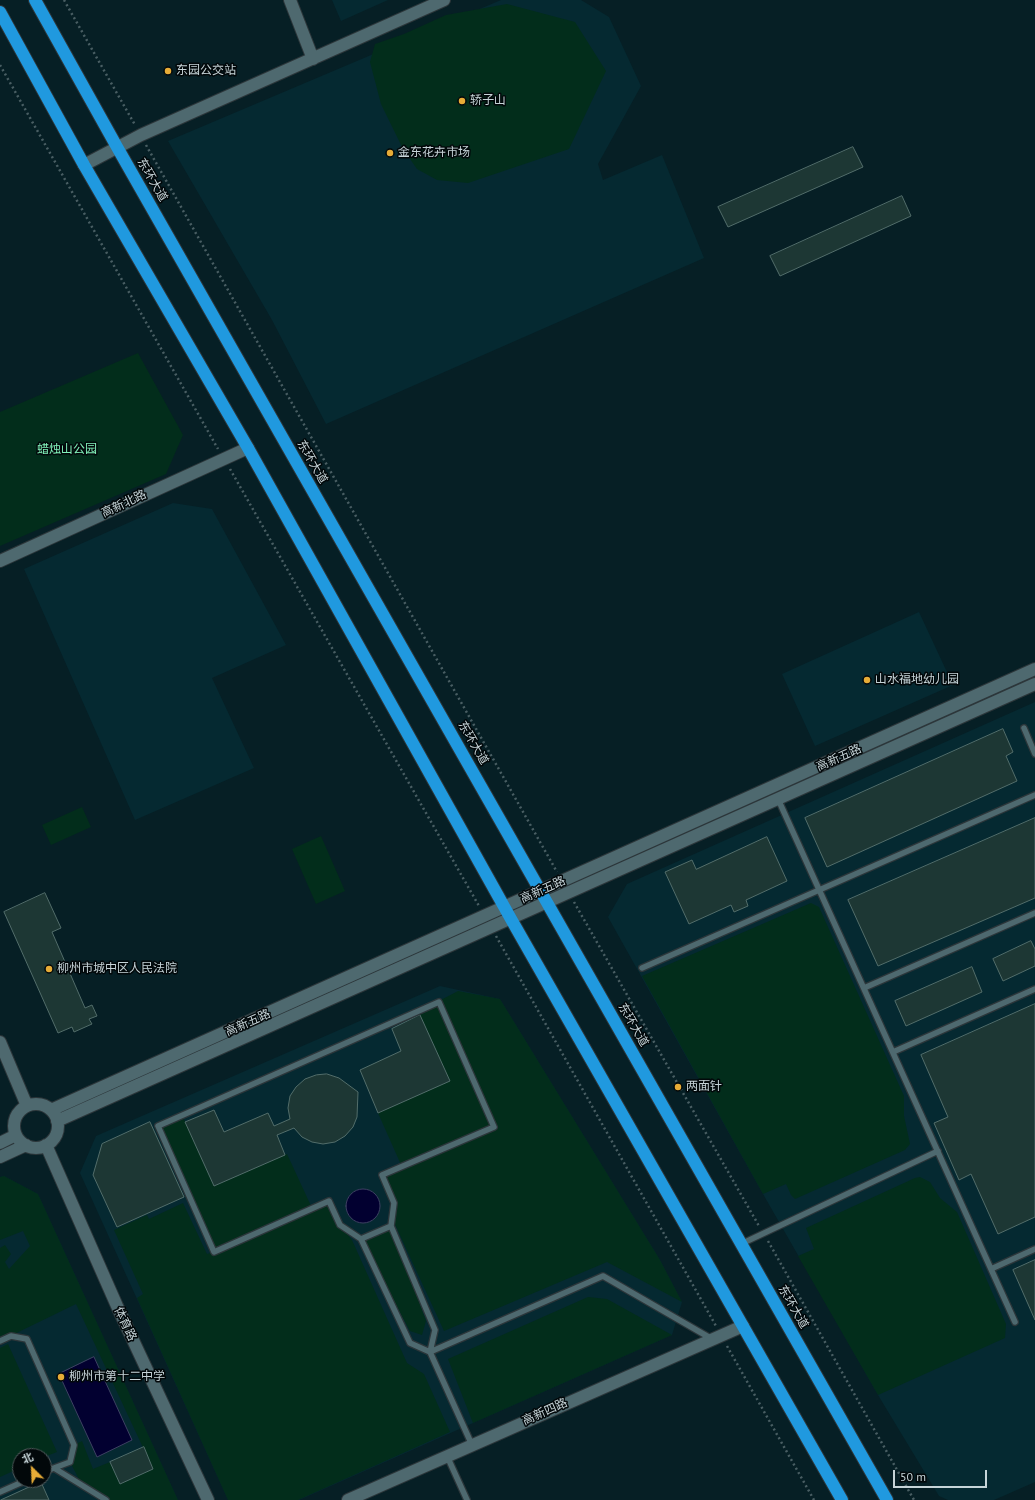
<!DOCTYPE html>
<html>
<head>
<meta charset="utf-8">
<style>
  body { margin:0 }
  #map { position:relative; width:1035px; height:1500px; overflow:hidden; background:#061f25; font-family:"PT Sans","Noto Sans SC",sans-serif }
  canvas { display:block }
  .north { position:absolute; left:12px; top:1448px; width:40px; height:40px; box-sizing:border-box; background:#02080a; border:1px solid #505a5c; border-radius:50%; rotate:336deg; font-size:11px; font-weight:700; line-height:16px; text-align:center; color:#c6d4d8 }
  .north::after { content:''; display:block; margin:auto; width:14px; height:18px; background:#e7ac37; clip-path:polygon(50% 0,100% 100%,50% 72%,0 100%) }
  .scale { position:absolute; left:893px; top:1470px; width:94px; height:18px; box-sizing:border-box; border:2px solid #c6d4d8; border-top:0; padding-left:5px; font-size:12px; line-height:14px; white-space:nowrap; color:#c6d4d8; -webkit-text-stroke:3px #02080a; paint-order:stroke }
</style>
</head>
<body>
<div id="map">
<canvas width="1035" height="1500"></canvas>
<div class="north">北</div>
<div class="scale">50 m</div>
</div>
<script>
const c = document.querySelector('canvas').getContext('2d');
c.lineJoin = 'round';
function paint(path, color) {
  c.fillStyle = color;
  c.fill(path, 'evenodd');
}
function trace(path, color, width, dash) {
  c.strokeStyle = color;
  c.lineWidth = width;
  c.lineCap = dash ? 'butt' : 'round';
  c.setLineDash(dash || []);
  c.stroke(path);
}
function drawText(font, color, halo, rows, align = 'center') {
  c.font = font + ' "PT Sans","Noto Sans SC",sans-serif';
  c.lineWidth = 3;
  c.setLineDash([]);
  c.textBaseline = 'middle';
  c.strokeStyle = halo;
  c.fillStyle = color;
  for (const [text, x, y, turn = 0] of rows) {
    c.save();
    c.translate(x, y);
    c.rotate((+turn || 0) * Math.PI / 180);
    c.textAlign = isNaN(turn) ? turn : align;
    if (halo) c.strokeText(text, 0, 0);
    c.fillText(text, 0, 0);
    c.restore();
  }
}
paint(new Path2D(`
  M332,0H388L341,21Z
  M501,0H581L609,17L641,86L598,164L603,180L662,155L704,258L326,424L272,320L168,141Z
  M173,503L212,509L286,645L212,678L254,768L135,820L24,569Z
  M919,612L953,685L815,746L782,674Z
  M1035,702V1482L994,1500H948L939,1496L878,1395L763,1194L608,917L627,884Z
  M440,986L500,999L660,1260L682,1302L672,1335L299,1500H228L80,1173L96,1136Z
  M4,1176L38,1194L178,1500H0V1177ZM20,1456H44V1480H20Z`), '#052931');
paint(new Path2D(`
  M507,4L575,22L606,71L569,149L468,183L437,180L417,169L403,149L381,104L370,62L375,44L404,34L446,15Z
  M138,353L183,435L166,474L0,546V412Z
  M82,807L91,827L51,845L42,825Z
  M321,836L345,891L316,904L292,849Z
  M811,903L819,907L904,1096V1116L910,1144L905,1150L795,1199L791,1195L786,1184L763,1194L642,976Z
  M458,991L500,999L660,1260L682,1302L607,1262L444,1331L394,1222V1203L382,1175L402,1167L378,1113L449,1081L418,1012Z
  M182,1115L214,1186L287,1154L312,1208L329,1201L340,1225L352,1240L407,1363L424,1374L450,1432L298,1500H228L137,1298L143,1294L114,1230L147,1215L149,1219L183,1203L207,1254L214,1252L158,1126Z
  M4,1176L38,1194L178,1500H106L81,1483L70,1462L74,1445L82,1441L93,1469L110,1462L120,1484L153,1469L76,1304L0,1341V1248L5,1245L11,1254L5,1262L9,1269L30,1246L23,1231L0,1240V1177Z
  M920,1177L930,1182L940,1198L957,1212L1006,1324L1005,1338L878,1395L798,1256L814,1249L806,1228L915,1178Z
  M391,1226L426,1321L422,1335L410,1331L361,1239Z
  M588,1297L607,1299L672,1335L473,1423L448,1359Z
  M8,1344L57,1452L44,1457L20,1456V1468L0,1477V1348Z`), '#022d1b');
const water = new Path2D(`
  M346 1206a17 17 0 1 1 34 0a17 17 0 1 1-34 0Z
  M94,1357L132,1440L97,1457L59,1374Z`);
paint(water, '#020030');
trace(water, '#3d4062', 1);
const building = new Path2D(`
  M853,147L863,167L728,227L718,207Z
  M902,196L911,216L780,276L770,256Z
  M1003,729L1013,752L1006,756L1017,781L827,867L805,818Z
  M1035,818V898L878,966L848,900Z
  M767,837L787,881L746,900L748,906L734,912L731,905L689,924L665,872L692,860L696,869Z
  M45,893L61,928L52,932L85,1008L92,1005L97,1016L89,1019L92,1024L74,1032L72,1027L58,1033L4,912Z
  M1031,941L1035,949V966L1003,981L993,959Z
  M972,967L982,992L906,1026L895,1001Z
  M1035,1004V1217L998,1234L971,1174L959,1180L934,1123L948,1117L921,1055Z
  M420,1015L450,1081L378,1113L360,1070L401,1051L392,1029Z
  M327,1074L339,1078L358,1092L357,1117L353,1127L345,1136L335,1142L323,1144L312,1142L302,1137L294,1128L277,1135L285,1155L214,1186L185,1122L214,1110L224,1132L268,1113L274,1126L290,1119L288,1108L290,1096L296,1087L305,1079L316,1075Z
  M150,1122L184,1197L117,1227L93,1175L102,1144Z
  M1035,1260V1320L1013,1270Z
  M144,1447L153,1469L120,1484L110,1462Z
  M41,1482L49,1500H1Z`);
paint(building, '#1d3734');
trace(building, '#526d6a', 1);
const lane = new Path2D(`
  M1024,728L1035,754
  M778,799L1015,1322
  M642,968L1035,795
  M864,988L1035,913
  M893,1052L1035,989
  M361,1239L340,1225L329,1201L214,1252L158,1126L439,1002L494,1127L382,1175L394,1203L391,1226
  M741,1244L938,1151
  M991,1269L1035,1249
  M0,1341L11,1336L27,1339L74,1445L70,1462L54,1468
  M472,1445L430,1352L435,1330L391,1226L361,1239L410,1343L430,1352L603,1276L712,1339
  M447,1456L467,1500
  M44,1472L54,1468L106,1500
  M0,1492L27,1480`);
const secondary = new Path2D(`
  M290,0L313,59
  M84,165L141,135L444,0
  M0,561L248,448
  M0,1042L27,1106
  M14 1126a22 22 0 1 1 44 0a22 22 0 1 1-44 0Z
  M51,1110L1035,669
  M57,1121L1035,684
  M0,1143L16,1135
  M46,1145L117,1306L208,1500
  M0,1157L26,1145
  M348,1500L743,1326`);
const highway = new Path2D(`
  M35,0L117,147L887,1500
  M0,12L84,165L248,448L511,919L842,1500`);
trace(lane, '#2c363a', 8);
trace(secondary, '#2c363a', 14);
trace(highway, '#2c363a', 14);
trace(new Path2D(`
  M64,0L135,125
  M0,65L218,449
  M146,145L557,872
  M230,469L479,906
  M574,902L759,1226
  M496,936L716,1326
  M768,1241L914,1500
  M727,1346L814,1500`), '#495e63', 2.5, [2, 3]);
trace(lane, '#4e696f', 5.5);
trace(secondary, '#4e696f', 12);
trace(highway, '#2099df', 12);
for (const [x, y, r, color] of [
  [168,71,4,"#e7ac37"],
  [462,101,4,"#e7ac37"],
  [390,153,4,"#e7ac37"],
  [867,680,4,"#e7ac37"],
  [49,969,4,"#e7ac37"],
  [678,1087,4,"#e7ac37"],
  [61,1377,4,"#e7ac37"]
]) {
  const dot = new Path2D();
  dot.arc(x, y, r, 0, 2 * Math.PI);
  c.fillStyle = color;
  c.fill(dot);
  trace(dot, '#02080a', 1.5);
}
drawText('12px', '#c6d4d8', '#02080a', [
  ["东园公交站",176,71],
  ["轿子山",470,101],
  ["金东花卉市场",398,153],
  ["山水福地幼儿园",875,680],
  ["柳州市城中区人民法院",57,969],
  ["两面针",686,1087],
  ["柳州市第十二中学",69,1377]
], 'left');
drawText('12px', '#c6d4d8', '#02080a', [
  ["东环大道",152,180,60],
  ["东环大道",312,462,60],
  ["高新北路",124,504,-25],
  ["东环大道",473,743,60],
  ["高新五路",839,758,-24],
  ["高新五路",543,890,-24],
  ["高新五路",248,1023,-24],
  ["东环大道",633,1025,60],
  ["东环大道",793,1307,60],
  ["体育路",125,1324,65],
  ["高新四路",545,1412,-24]
]);
drawText('12px', '#81f2ba', '#02080a', [
  ["蜡烛山公园",67,450]
]);
</script>
</body>
</html>
